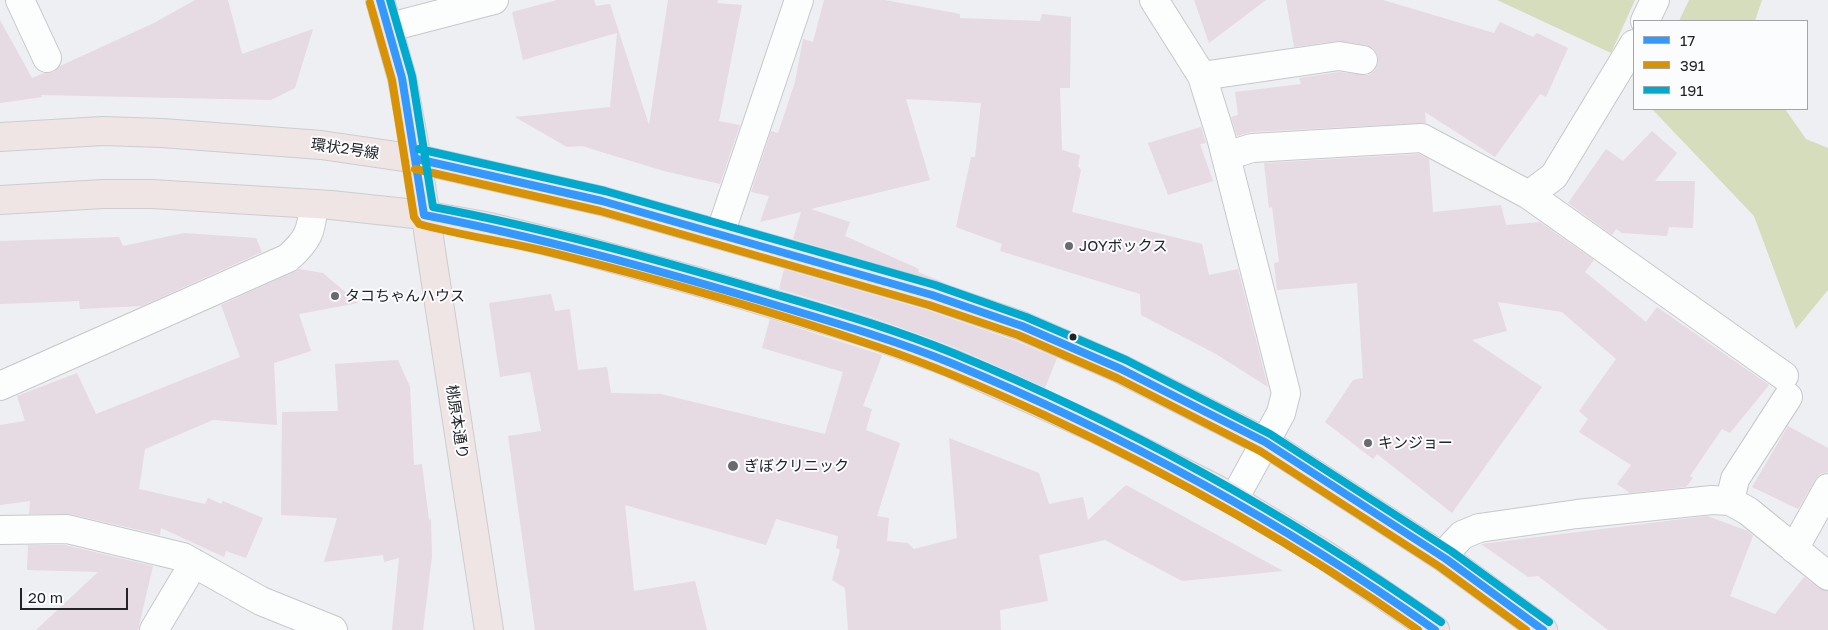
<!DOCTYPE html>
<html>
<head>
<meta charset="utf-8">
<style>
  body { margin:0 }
  #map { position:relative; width:1828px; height:630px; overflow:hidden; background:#edeff2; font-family:"Golos Text",sans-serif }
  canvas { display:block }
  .legend { position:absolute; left:1633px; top:20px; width:175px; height:90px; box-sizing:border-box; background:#fafcfe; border:1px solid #a4a5a8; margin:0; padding:6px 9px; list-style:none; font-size:15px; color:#222326 }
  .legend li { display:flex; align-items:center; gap:10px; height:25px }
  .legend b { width:25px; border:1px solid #a4a5a8 }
  .scale { position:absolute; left:20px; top:588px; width:108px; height:22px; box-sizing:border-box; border:2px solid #222326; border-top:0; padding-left:6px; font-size:15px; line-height:18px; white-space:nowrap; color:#222326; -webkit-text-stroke:4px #fafcfe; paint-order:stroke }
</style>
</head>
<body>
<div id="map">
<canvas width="1828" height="630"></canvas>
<ul class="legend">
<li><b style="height:6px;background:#39f"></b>17</li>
<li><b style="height:6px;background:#d79206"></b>391</li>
<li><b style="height:6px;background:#00a9ce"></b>191</li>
</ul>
<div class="scale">20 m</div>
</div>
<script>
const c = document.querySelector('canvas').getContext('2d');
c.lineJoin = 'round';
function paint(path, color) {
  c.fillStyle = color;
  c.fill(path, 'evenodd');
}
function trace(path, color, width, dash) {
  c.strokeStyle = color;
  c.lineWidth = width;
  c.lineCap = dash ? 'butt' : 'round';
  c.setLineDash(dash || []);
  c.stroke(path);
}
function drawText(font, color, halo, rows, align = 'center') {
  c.font = font + ' "Golos Text","Noto Sans JP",sans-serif';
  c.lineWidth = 4;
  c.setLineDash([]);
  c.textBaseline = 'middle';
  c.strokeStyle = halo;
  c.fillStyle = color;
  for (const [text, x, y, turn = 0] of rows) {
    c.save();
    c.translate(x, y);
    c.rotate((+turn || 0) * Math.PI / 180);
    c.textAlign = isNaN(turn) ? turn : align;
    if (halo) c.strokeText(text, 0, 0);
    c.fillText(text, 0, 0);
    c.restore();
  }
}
paint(new Path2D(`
  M1497,0H1635L1611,53Z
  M1689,0H1762L1755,21H1679Z
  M1652,109H1785L1806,139L1828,148V290L1796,329L1754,216Z`), '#d5ddbc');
paint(new Path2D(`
  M195,0H228L242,54L313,29L295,88L271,100L41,95L42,97L0,103V20L32,78L44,73L54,72L60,66L154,23Z
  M557,0H594L596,6L610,4L649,125L668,0H718L717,3L742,5L719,121L740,125L720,184L664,171L582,146L567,147L515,117L610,107L617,33L523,60L512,12Z
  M824,0H885L960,14V18L1040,21L1042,14L1071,17L1070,88H1060L1062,150L1080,155L1078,166L1081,170L1072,212L1202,244L1209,275L1238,269L1268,387L1216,354L1141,315L1140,294L1000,251L1002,244L956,227L971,157H975L981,103L906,99L930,180L811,209L850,222L845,236L919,269L918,272L950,285L793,239L801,212L760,222L769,196L751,192L771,131L778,133L795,82L803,39L813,42Z
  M1194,0H1266L1209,43Z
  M1286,0H1383L1494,33L1500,22L1533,37L1537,33L1568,48L1546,97L1540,94L1495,157L1425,112L1426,123L1251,132L1237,136L1231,117L1238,115L1235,92L1301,84L1299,78L1339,72L1368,75L1375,70L1378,63L1377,54L1373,48L1366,45L1337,41L1294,47Z
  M1201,127L1206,143L1200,144L1213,181L1168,195L1148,143Z
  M1652,131L1677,153L1655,181H1695L1693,228L1669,227L1667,236L1622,233L1616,229L1612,235L1568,203L1606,149L1623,161Z
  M1419,154L1429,159L1433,212L1501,205L1506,225L1540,222L1594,260L1585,272L1646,322L1657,307L1769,385L1730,433L1722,429L1690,476L1693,478L1686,487L1630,493L1617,484L1631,465L1579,432L1588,419L1579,411L1616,359L1562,312L1498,302L1507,331L1472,340L1542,387L1452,513L1377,454L1373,459L1325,422L1353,380L1363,378L1357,283L1277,290L1274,263L1279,262L1272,207L1269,208L1264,163Z
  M184,233L256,238L262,252L142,306L80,309L79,301L0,304V241L119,237L123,246Z
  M299,269L323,273L358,303L299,314L311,351L274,363L277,425L213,420L145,449L139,489L205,504L208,498L221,504L223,501L263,518L246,558L226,551L224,557L161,528L160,535L70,514H29L30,501L0,505V425L25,421L17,396L77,373L96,414L240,357L221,305Z
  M784,269L927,310L1016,341L1057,358L1045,388L956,348L871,317L779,289Z
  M551,294L555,311L570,309L578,370L607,367L611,393L661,394L825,434L843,372L762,348L770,319L882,355L863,406L872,409L866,430L900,443L877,516L889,518L887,541L908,543L914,549L957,538L949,438L1039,473L1049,504L1083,497L1088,520L1126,485L1283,571L1182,581L1105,540L1039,555L1048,601L1000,610L1001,630H848L845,588L832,580L840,550L836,548L838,536L776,519L766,545L625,505L634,591L695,581L707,630H535L508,436L541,431L530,372L500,377L489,303Z
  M398,360L410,387L414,465L422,464L429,520L431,519L432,556L423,630H392L399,558L384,562L383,555L324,562L337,518L281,515L282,412L338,411L335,364Z
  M1788,426L1828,448V472L1820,474L1815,480L1798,509L1752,487Z
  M1707,516L1748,531L1753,536L1730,596L1775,614L1804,577L1819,588L1828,591V630H1608L1538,576L1528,577L1481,544Z
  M28,545H65L153,566L138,630H36L98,572L27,570Z`), '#e6dae3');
const minor = new Path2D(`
  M20,0L47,58
  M1154,0L1202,76L1221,137L1286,393L1281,413L1234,499
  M1645,21L1655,0
  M390,27L494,0
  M1202,76L1339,56L1363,60
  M1226,156L1252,148L1422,138L1529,195L1784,376
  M1529,195L1554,176L1634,44
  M720,234L799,0
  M0,386L288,258C309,239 311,232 314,204
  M1730,501L1735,479L1788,397
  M0,530L67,529L183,557L261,601L333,630
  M1794,549L1828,488
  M1446,559L1450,548L1462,535L1479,528L1577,514L1712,500L1730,501L1748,511L1828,576
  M154,630L194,563`);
const major = new Path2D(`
  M380,0L402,78L417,159L489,630
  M0,137L103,131L162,133L321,145L417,159L602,201L932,295L1022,326L1121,369L1265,442L1446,559L1543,630
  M0,200L103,194H152L331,205L424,215L490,227L579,249L703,283L866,332L951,363L1097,429L1218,490L1322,553L1435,630`);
trace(minor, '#c7c8cb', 30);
trace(major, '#cccdcf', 30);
trace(minor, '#fcfdfd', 28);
trace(major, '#efe5e4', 28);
trace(new Path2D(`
  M380,0L402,78L424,215C538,237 650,268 762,301C825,320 890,338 951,363C1122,434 1284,523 1435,630
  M417,159L602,201L932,295L1022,326L1121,369L1265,442L1446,559L1543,630`), '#39f', 8);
trace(new Path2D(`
  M370,3L392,80L414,217L419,224C463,236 509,242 553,253C662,280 771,311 878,347C935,366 990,390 1044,415C1175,476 1300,547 1418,630
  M415,169L600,211L929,305L1018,335L1117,378L1260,451L1440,567L1526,630`), '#d79206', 8);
trace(new Path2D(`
  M390,0L412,76L433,207C545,228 655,259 764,291C828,310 892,328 953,353C1126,424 1289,515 1441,622
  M419,149L605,191L935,285L1026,317L1126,360L1270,434L1451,551L1549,622`), '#00a9ce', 8);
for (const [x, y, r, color] of [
  [1069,246,5,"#696a6d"],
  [335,296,5,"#696a6d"],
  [1073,337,4.5,"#222326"],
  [1368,443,5,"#696a6d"],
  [733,466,6,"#696a6d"]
]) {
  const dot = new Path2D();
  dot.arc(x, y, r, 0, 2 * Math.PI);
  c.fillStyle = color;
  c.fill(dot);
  trace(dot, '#fafcfe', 2);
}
drawText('15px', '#222326', '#fafcfe', [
  ["環状2号線",345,149,8],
  ["桃原本通り",457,422,81]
]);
drawText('15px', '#222326', '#fafcfe', [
  ["JOYボックス",1079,246],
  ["タコちゃんハウス",345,296],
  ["キンジョー",1378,443],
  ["ぎぼクリニック",744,466]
], 'left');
</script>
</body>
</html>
